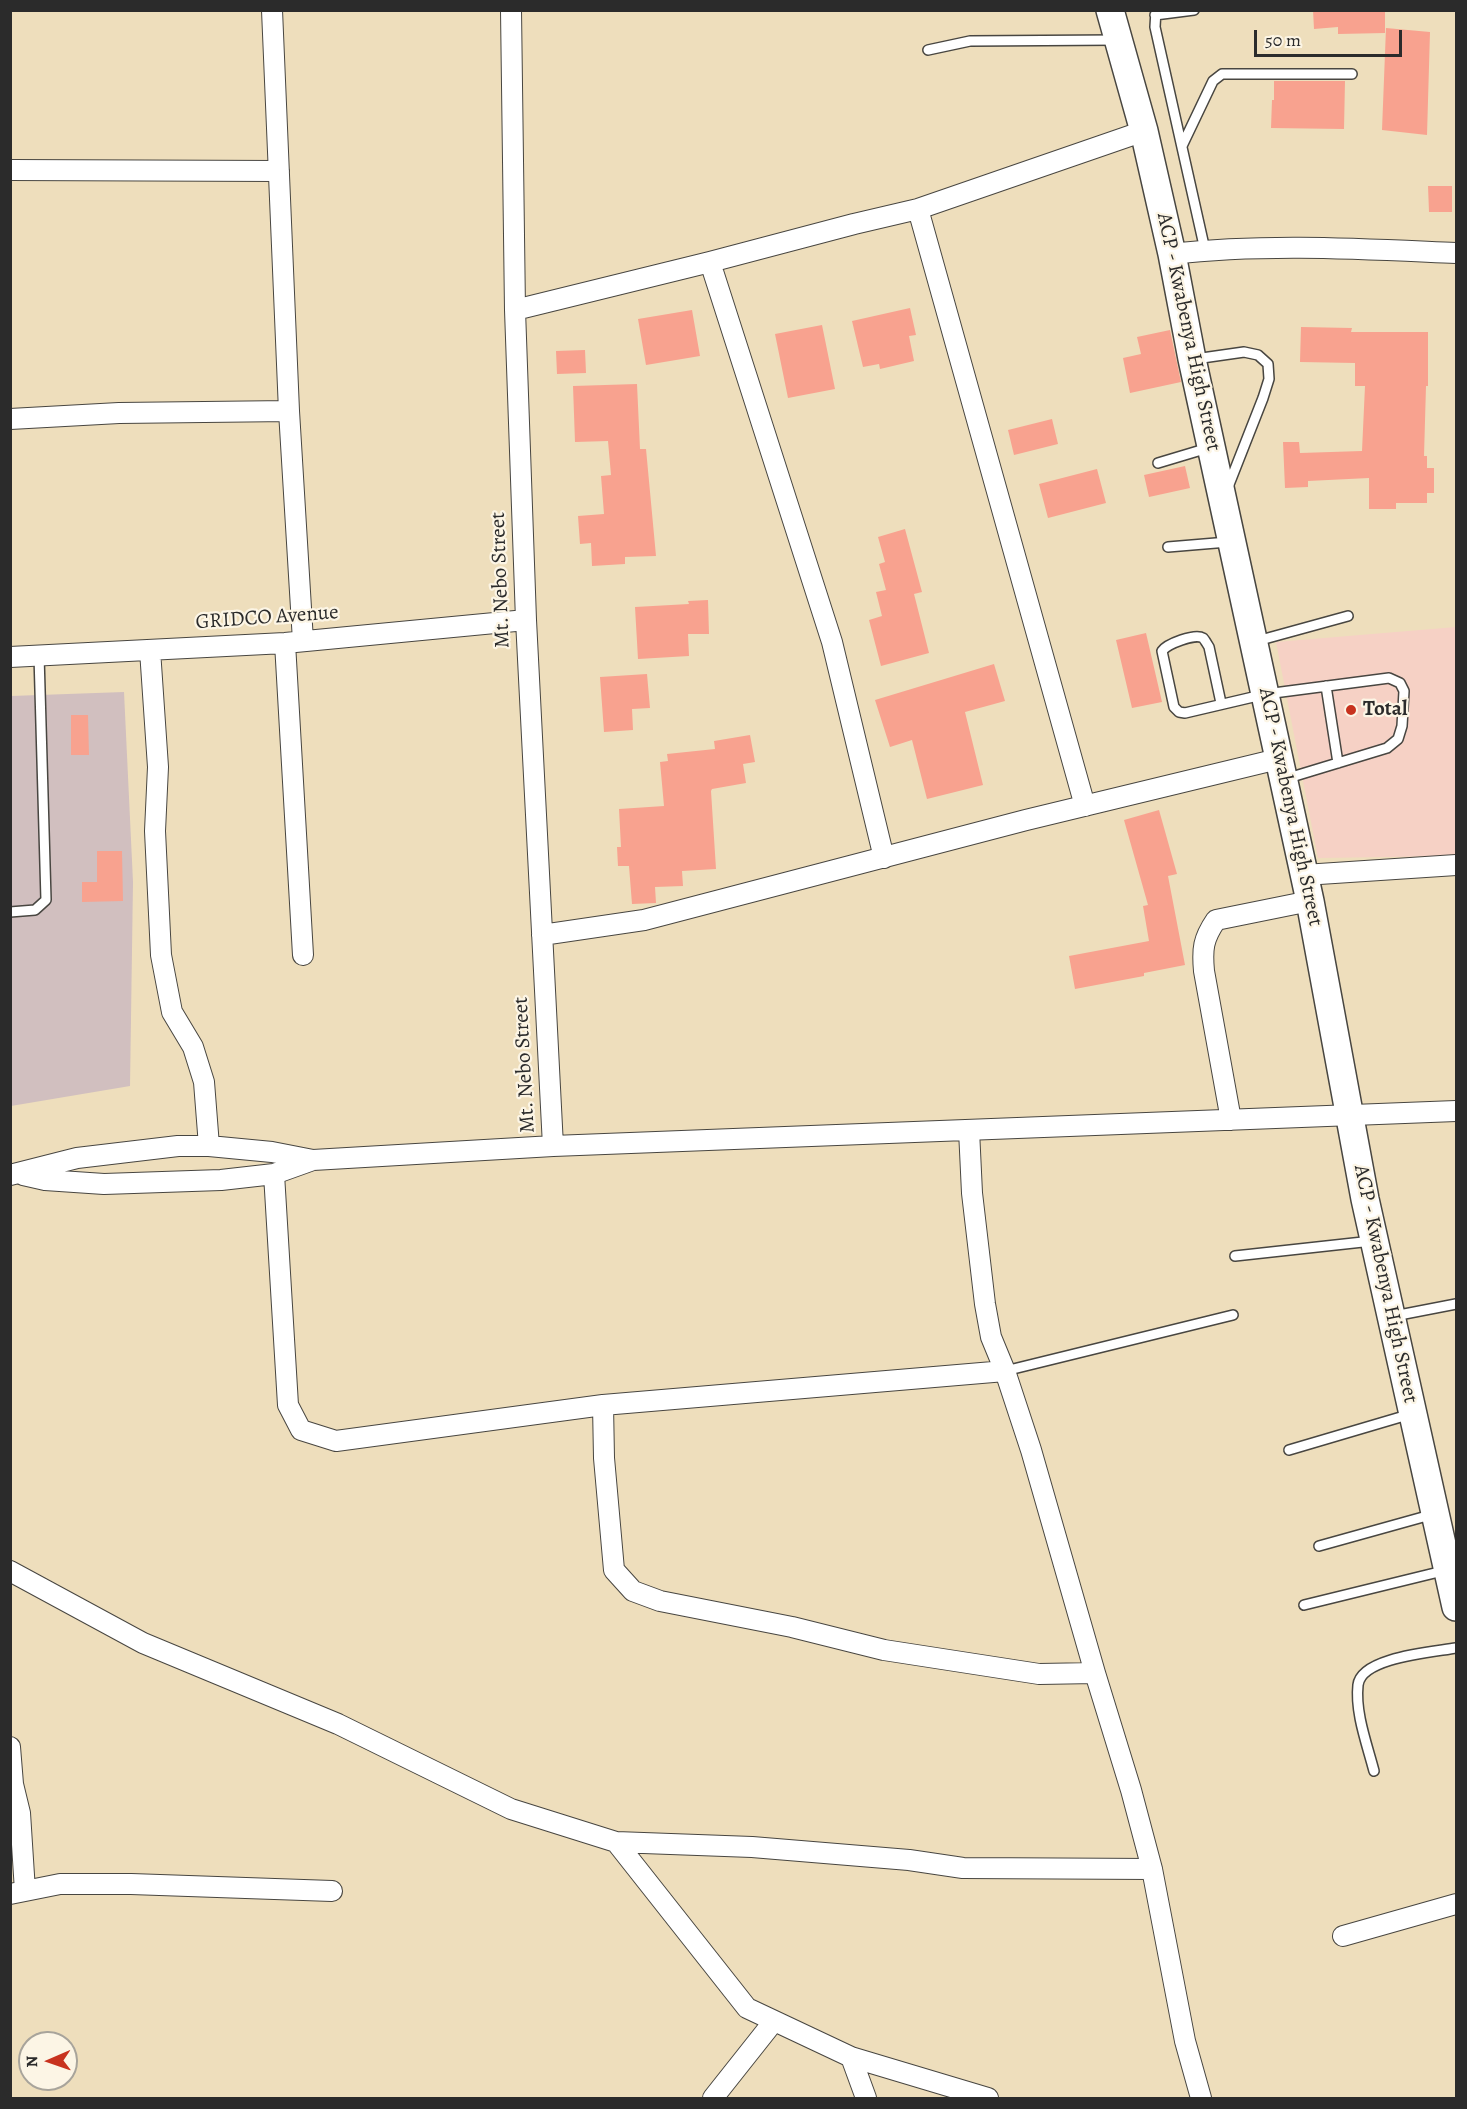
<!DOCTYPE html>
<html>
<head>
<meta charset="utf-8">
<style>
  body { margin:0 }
  #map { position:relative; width:1467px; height:2109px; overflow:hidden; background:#eedebc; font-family:Alegreya,serif }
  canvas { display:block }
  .frame { position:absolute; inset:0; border:12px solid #2b2b2b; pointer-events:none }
  .north { position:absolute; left:18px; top:2031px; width:60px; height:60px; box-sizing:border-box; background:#fcf5e5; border:2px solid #a8a49b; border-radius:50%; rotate:268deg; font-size:16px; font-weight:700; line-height:24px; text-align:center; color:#2b2b2b }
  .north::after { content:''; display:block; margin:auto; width:21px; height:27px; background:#c8321e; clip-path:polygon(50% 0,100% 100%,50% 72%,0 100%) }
  .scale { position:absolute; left:1254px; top:30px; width:148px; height:27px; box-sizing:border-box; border:3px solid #2b2b2b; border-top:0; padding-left:8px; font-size:18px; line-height:21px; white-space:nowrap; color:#2b2b2b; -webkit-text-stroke:4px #fcf5e5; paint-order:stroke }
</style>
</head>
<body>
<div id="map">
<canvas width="1467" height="2109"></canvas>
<div class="frame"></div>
<div class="north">N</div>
<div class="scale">50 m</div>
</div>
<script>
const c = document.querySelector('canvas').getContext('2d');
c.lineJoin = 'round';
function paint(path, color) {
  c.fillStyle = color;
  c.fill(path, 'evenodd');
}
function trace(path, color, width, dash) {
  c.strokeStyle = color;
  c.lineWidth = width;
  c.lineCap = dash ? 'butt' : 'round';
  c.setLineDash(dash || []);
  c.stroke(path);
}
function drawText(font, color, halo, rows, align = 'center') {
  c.font = font + ' Alegreya,serif';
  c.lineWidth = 4.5;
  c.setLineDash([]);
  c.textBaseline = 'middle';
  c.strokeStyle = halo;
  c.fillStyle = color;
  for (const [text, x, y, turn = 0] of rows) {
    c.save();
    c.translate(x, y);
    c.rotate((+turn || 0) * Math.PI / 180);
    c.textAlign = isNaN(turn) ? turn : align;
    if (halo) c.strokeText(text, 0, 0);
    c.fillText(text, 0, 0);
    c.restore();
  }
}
paint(new Path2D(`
  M1456,627V856L1318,858L1276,642Z`), '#f6d1c5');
paint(new Path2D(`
  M124,692L133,882L130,1086L11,1106V696Z`), '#d1bfbf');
paint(new Path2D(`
  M1313,10H1385V33L1338,34V27L1314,29Z
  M1386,28L1430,32L1427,135L1382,130Z
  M1274,81H1345L1344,129L1271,128L1272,100H1274Z
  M1428,186H1452V212H1429Z
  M910,308L916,335L909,336L914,361L880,369L879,364L863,367L852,321Z
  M692,310L700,356L646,365L638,319Z
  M822,325L835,389L788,398L775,334Z
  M1301,327L1352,328L1351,332H1428V386H1426L1424,456H1427V468H1434V493H1427V503H1396V509H1369V478L1308,481V487L1285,488L1283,442H1299L1300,453L1362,451L1365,386H1355V363L1300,362Z
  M1170,330L1181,382L1130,393L1123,358L1141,354L1137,337Z
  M585,350L586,373L557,374L556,351Z
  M637,384L640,449H646L656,556L625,557V564L592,566L591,543L580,544L578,516L604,514L601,476L611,475L608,441L575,442L573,386Z
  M1052,419L1058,444L1014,455L1008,430Z
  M1185,466L1190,488L1149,497L1144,475Z
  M1097,469L1106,503L1048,518L1039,484Z
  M905,529L922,592L914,594L929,653L881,666L869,620L882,616L876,592L886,590L879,564L885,562L878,537Z
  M708,600L709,634H688L689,656L638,659L635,607L689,604L688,601Z
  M1146,633L1162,702L1132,708L1116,640Z
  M994,664L1005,701L965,712L983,785L927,799L912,740L890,747L875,700Z
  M647,674L650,708L632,709L633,730L604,732L600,677Z
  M71,715H88L89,755H71Z
  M750,735L755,762L743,764L746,783L712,789L711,791L716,869L682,871L683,886L655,887L656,903L632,904L629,866H618L617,847H621L619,809L664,806L660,762L668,761L667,754L715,749L714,741Z
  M1159,810L1177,874L1168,876L1185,965L1144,973V976L1075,989L1069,956L1149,941L1143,906L1148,905L1124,820Z
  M97,851H122L123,901L82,902V882H97Z`), '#f8a28f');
const service = new Path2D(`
  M1156,10L1155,27L1205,250
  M1155,15L1194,10
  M928,50L970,41L1117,40
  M1182,146L1213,81L1222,74H1352
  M1195,359L1244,352L1258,355L1268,364L1269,379L1263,398L1228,487
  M1158,463L1208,448
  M1168,547L1228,542
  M1257,641L1348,616
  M1326,686L1338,763
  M1221,703L1209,647C1207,644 1205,640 1203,638C1195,633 1167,644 1162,651L1174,707L1179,712L1185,713L1266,694L1389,678L1400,683L1404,691L1402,726L1398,739L1387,748L1285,779
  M10,912L35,910L46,900L39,655
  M1235,1256L1372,1241
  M1394,1316L1456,1304
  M1005,1371L1233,1315
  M1289,1450L1411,1414
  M1319,1546L1434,1514
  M1304,1605L1447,1570
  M1374,1771C1367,1744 1355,1713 1358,1685C1361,1657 1434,1652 1456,1648`);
const minor = new Path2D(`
  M272,10L289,411L303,641
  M511,10L515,310L526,620L553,1146
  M10,170L279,171
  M918,209L1085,806
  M1172,254C1267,243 1362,249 1456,253
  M710,262L832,642L884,858
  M515,310L710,262L854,224L918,209L1144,131
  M10,419L119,413L289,411
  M285,643L303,955
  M150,650L158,767L155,831L161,955L172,1012L193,1047L204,1082L209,1146
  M10,657L285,643L526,620
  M1304,875L1456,865
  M542,935L644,920L1026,820L1278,759
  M1231,1120L1204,971C1202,949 1203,939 1216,920L1310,901
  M969,1130L972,1193L985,1304L991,1337L1005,1371L1031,1450L1095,1673L1131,1790L1152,1869L1185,2041L1201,2098
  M274,1174L288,1405L301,1430L336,1441L603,1405L1005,1371
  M10,1175L77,1158L178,1146H209L272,1152L313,1160L553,1146L1456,1111
  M23,1175L45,1180L104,1184L221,1180L274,1174L313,1160
  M603,1405L604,1458L614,1570L633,1591L660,1601L792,1627L884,1650L1039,1674L1095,1673
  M10,1571L143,1643L338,1724L511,1809L616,1842L752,1847L909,1860L963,1868L1152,1869
  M10,1747L13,1784L20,1813L25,1891
  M616,1842L747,2008L851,2057L988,2098
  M10,1894L60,1884H131L332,1891
  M1343,1936L1456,1904
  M851,2057L866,2098
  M713,2098L774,2021`);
const secondary = new Path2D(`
  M1110,10L1144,131L1172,254L1192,359L1310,901L1365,1199L1456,1607`);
trace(service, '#484641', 12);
trace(minor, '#484641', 22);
trace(secondary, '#484641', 30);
trace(service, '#fff', 9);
trace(minor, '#fff', 20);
trace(secondary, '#fff', 27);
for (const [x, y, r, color] of [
  [1351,710,6,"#c8321e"]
]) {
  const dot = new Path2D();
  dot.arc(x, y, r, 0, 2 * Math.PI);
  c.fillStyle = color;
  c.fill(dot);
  trace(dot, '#fcf5e5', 2);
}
drawText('21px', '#2b2b2b', '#fcf5e5', [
  ["ACP - Kwabenya High Street",1188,332,78],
  ["Mt. Nebo Street",501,580,-92],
  ["GRIDCO Avenue",267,618,-4],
  ["ACP - Kwabenya High Street",1290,807,78],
  ["Mt. Nebo Street",525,1065,-93],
  ["ACP - Kwabenya High Street",1385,1284,78]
]);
drawText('bold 21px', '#2b2b2b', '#fcf5e5', [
  ["Total",1363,710]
], 'left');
</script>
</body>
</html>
